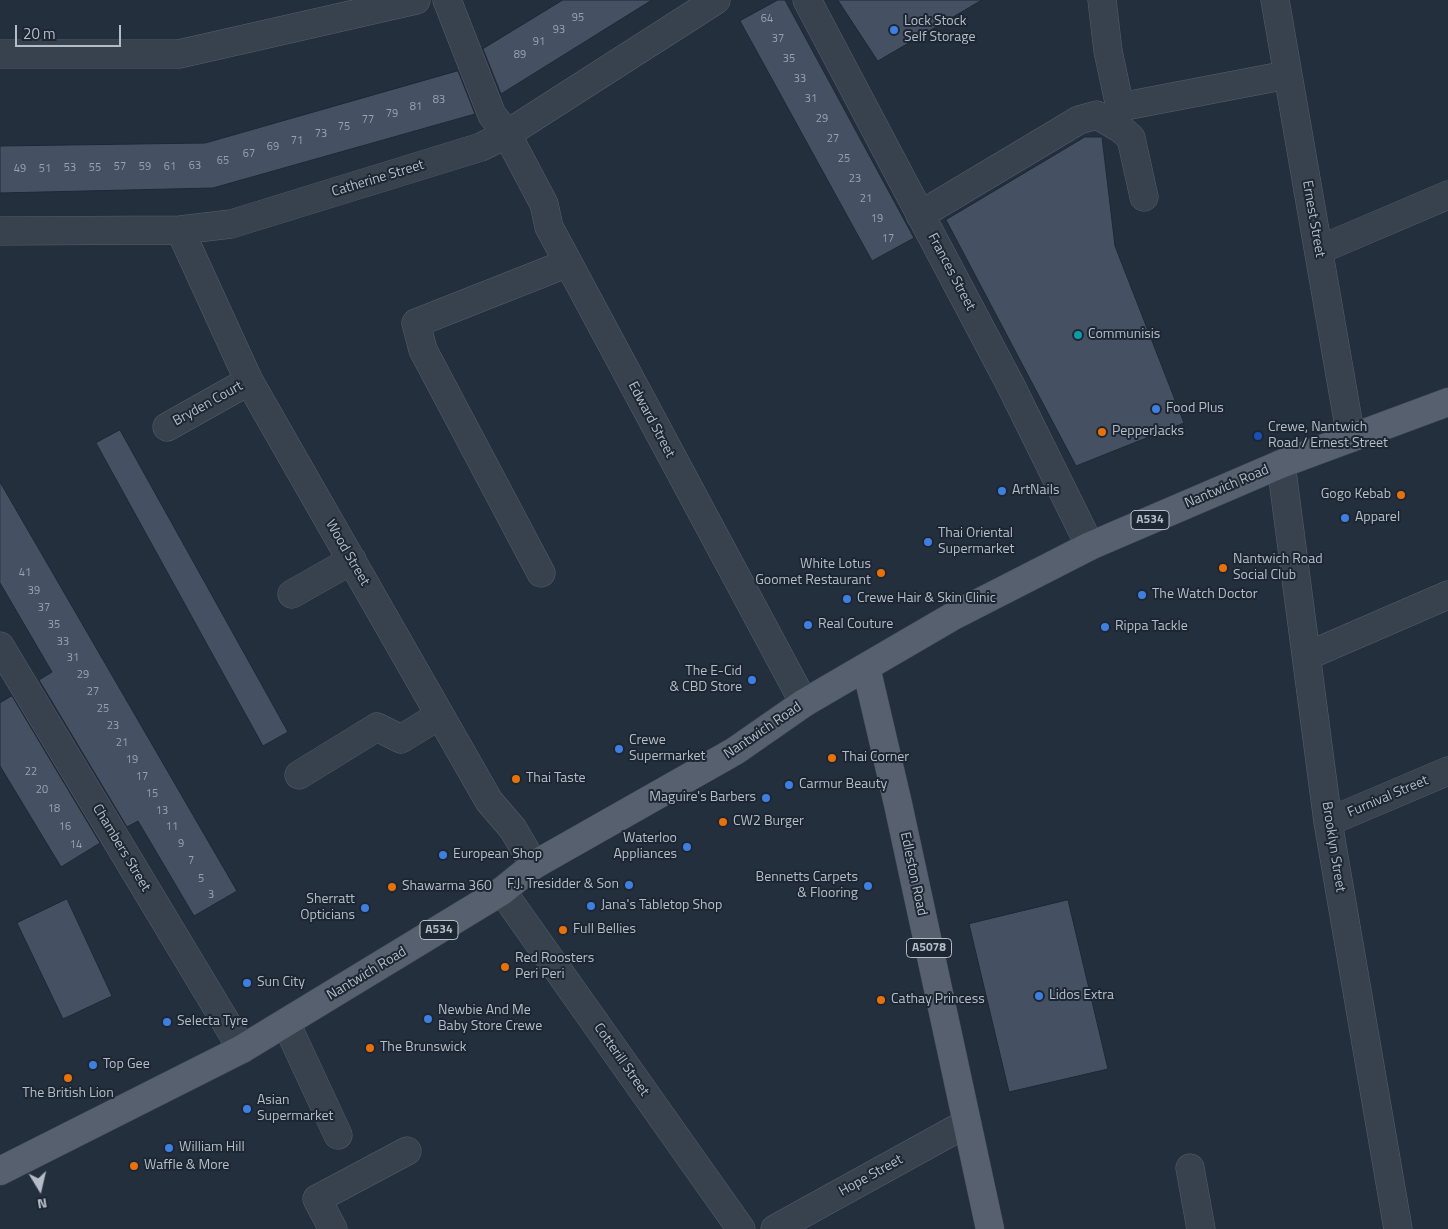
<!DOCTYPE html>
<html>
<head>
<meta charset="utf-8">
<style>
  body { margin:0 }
  #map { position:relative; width:1448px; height:1229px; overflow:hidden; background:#242f3e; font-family:"Titillium Web",sans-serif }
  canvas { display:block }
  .north { position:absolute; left:15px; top:1164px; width:50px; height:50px; -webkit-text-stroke:4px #1d2633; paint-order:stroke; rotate:171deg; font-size:14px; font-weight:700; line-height:20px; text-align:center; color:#b4bcc9 }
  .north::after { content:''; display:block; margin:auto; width:18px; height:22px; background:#b4bcc9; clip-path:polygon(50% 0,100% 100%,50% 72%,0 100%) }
  .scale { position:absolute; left:15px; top:25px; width:106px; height:22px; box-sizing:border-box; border:2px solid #b4bcc9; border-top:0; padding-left:6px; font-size:15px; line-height:18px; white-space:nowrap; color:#b4bcc9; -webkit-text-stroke:4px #1d2633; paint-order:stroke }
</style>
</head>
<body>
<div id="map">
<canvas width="1448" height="1229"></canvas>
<div class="north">N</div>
<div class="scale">20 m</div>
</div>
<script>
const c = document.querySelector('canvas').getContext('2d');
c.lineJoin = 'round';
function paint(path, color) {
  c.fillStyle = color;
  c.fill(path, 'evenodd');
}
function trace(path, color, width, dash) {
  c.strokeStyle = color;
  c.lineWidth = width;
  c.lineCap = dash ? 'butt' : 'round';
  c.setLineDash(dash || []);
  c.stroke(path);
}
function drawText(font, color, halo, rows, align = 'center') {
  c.font = font + ' "Titillium Web",sans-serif';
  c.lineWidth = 4;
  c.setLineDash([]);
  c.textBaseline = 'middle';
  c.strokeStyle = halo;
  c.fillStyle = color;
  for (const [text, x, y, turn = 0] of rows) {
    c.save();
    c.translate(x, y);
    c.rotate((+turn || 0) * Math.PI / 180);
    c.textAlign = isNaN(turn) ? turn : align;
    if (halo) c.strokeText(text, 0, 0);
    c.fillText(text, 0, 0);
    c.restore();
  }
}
const building = new Path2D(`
  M563,0H652L501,94L483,49Z
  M778,0H785L914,238L872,261L740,21Z
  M838,0H982L878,61Z
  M458,71L475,114L213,188L0,193V146L205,143Z
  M1085,137H1102L1115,246L1184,423L1076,466L946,220Z
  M120,430L288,732L263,746L96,443Z
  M0,482L237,891L194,916L138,821L127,827L39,680L52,672L0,583Z
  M12,696L100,843L61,867L0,766V703Z
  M67,899L112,996L63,1019L17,923Z
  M1068,900L1108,1069L1009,1092L969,924Z`);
paint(building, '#455162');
trace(building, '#1f2835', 1);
const minor = new Path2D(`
  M447,0L492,115L507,134L544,204L549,227L804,703
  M807,0L1010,384L1090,546
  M1102,0L1108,51L1120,107L1287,75
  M1275,0L1351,438
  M0,54H179L416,0
  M920,215L1079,120L1097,115L1121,129L1131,138L1144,197
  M180,230L249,381L489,801L513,829L534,865
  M0,231L180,230L231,224L481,147L507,134L716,0
  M1319,250L1448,195
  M167,427L249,381
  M1281,464L1328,822L1398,1229
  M541,573L423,350L416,323L568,263
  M292,594L352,560
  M0,646L242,1049
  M1307,656L1448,595
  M299,775L377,727L401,739L440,715
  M1328,822L1448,771
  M502,891L741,1229
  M286,1023L338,1135
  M1190,1168L1201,1229
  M333,1229L317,1199L407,1151
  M775,1229L967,1123`);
const major = new Path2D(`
  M866,667L898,804L990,1229
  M0,1171L242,1049L502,891L534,865L735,751L804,703L955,615L1090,546L1281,464L1448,402`);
trace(minor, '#565f6c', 29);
trace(major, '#414a57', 29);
trace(minor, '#38414e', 28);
trace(major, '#56606e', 28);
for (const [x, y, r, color] of [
  [894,30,5,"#3f7fe0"],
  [1078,335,5,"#0f9aa8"],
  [1156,409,5,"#3f7fe0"],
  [1102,432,5,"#e8710a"],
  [1258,436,5,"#1a4fb4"],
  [1002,491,5,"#3f7fe0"],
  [1401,495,5,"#e8710a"],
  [1345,518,5,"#3f7fe0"],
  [928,542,5,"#3f7fe0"],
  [1223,568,5,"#e8710a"],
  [881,573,5,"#e8710a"],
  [1142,595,5,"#3f7fe0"],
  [847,599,5,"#3f7fe0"],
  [808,625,5,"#3f7fe0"],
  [1105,627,5,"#3f7fe0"],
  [752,680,5,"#3f7fe0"],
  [619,749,5,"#3f7fe0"],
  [832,758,5,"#e8710a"],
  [516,779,5,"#e8710a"],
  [789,785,5,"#3f7fe0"],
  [766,798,5,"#3f7fe0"],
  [723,822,5,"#e8710a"],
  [687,847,5,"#3f7fe0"],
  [443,855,5,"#3f7fe0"],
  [629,885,5,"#3f7fe0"],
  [868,886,5,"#3f7fe0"],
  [392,887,5,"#e8710a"],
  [591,906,5,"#3f7fe0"],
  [365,908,5,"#3f7fe0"],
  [563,930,5,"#e8710a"],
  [505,967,5,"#e8710a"],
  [247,983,5,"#3f7fe0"],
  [1039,996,5,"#3f7fe0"],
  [881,1000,5,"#e8710a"],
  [428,1019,5,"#3f7fe0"],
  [167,1022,5,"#3f7fe0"],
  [370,1048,5,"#e8710a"],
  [93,1065,5,"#3f7fe0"],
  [68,1078,5,"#e8710a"],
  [247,1109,5,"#3f7fe0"],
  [169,1148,5,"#3f7fe0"],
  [134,1166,5,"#e8710a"]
]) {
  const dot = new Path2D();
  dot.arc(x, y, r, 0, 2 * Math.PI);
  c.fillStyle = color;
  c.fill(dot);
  trace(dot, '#1d2633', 2);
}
drawText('11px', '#98a1af', null, [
  ["95",578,18],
  ["64",767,19],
  ["93",559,30],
  ["37",778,39],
  ["91",539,42],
  ["89",520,55],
  ["35",789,59],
  ["33",800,79],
  ["31",811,99],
  ["83",439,100],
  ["81",416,107],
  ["79",392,114],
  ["29",822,119],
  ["77",368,120],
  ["75",344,127],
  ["73",321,134],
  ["27",833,139],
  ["71",297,141],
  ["69",273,147],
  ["67",249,154],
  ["25",844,159],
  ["65",223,161],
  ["63",195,166],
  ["57",120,167],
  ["59",145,167],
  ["61",170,167],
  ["53",70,168],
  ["55",95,168],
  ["49",20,169],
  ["51",45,169],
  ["23",855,179],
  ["21",866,199],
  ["19",877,219],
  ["17",888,239],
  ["41",25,573],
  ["39",34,591],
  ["37",44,608],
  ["35",54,625],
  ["33",63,642],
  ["31",73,658],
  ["29",83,675],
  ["27",93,692],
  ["25",103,709],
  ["23",113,726],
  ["21",122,743],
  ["19",132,760],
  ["22",31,772],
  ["17",142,777],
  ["20",42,790],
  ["15",152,794],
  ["18",54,809],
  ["13",162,811],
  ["16",65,827],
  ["11",172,827],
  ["9",181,844],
  ["14",76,845],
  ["7",191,861],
  ["5",201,879],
  ["3",211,895]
]);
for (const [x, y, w] of [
  [1150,520,38],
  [439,930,38],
  [929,948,45]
]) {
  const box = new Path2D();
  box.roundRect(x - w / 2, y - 9.5, w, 19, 4);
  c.fillStyle = '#1d2633';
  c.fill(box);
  trace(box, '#b4bcc9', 1);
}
drawText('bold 12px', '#b4bcc9', null, [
  ["A534",1150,520],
  ["A534",439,930],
  ["A5078",929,948]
]);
drawText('14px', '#b4bcc9', '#1d2633', [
  ["Lock Stock",904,22],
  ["Self Storage",904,38],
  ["Communisis",1088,335],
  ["Food Plus",1166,409],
  ["Crewe, Nantwich",1268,428],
  ["Road / Ernest Street",1268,444],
  ["PepperJacks",1112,432],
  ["ArtNails",1012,491],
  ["Gogo Kebab",1391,495,"right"],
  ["Apparel",1355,518],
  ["Thai Oriental",938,534],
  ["Supermarket",938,550],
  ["Nantwich Road",1233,560],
  ["Social Club",1233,576],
  ["White Lotus",871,565,"right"],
  ["Goomet Restaurant",871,581,"right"],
  ["The Watch Doctor",1152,595],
  ["Crewe Hair & Skin Clinic",857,599],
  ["Real Couture",818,625],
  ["Rippa Tackle",1115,627],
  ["The E-Cid",742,672,"right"],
  ["& CBD Store",742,688,"right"],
  ["Crewe",629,741],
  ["Supermarket",629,757],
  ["Thai Corner",842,758],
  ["Thai Taste",526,779],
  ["Carmur Beauty",799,785],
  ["Maguire's Barbers",756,798,"right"],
  ["CW2 Burger",733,822],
  ["Waterloo",677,839,"right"],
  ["Appliances",677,855,"right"],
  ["European Shop",453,855],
  ["Bennetts Carpets",858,878,"right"],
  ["& Flooring",858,894,"right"],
  ["F.J. Tresidder & Son",619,885,"right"],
  ["Shawarma 360",402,887],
  ["Sherratt",355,900,"right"],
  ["Opticians",355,916,"right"],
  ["Jana's Tabletop Shop",601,906],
  ["Full Bellies",573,930],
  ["Red Roosters",515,959],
  ["Peri Peri",515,975],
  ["Sun City",257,983],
  ["Lidos Extra",1049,996],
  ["Cathay Princess",891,1000],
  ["Newbie And Me",438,1011],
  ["Baby Store Crewe",438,1027],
  ["Selecta Tyre",177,1022],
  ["The Brunswick",380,1048],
  ["Top Gee",103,1065],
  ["The British Lion",68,1094,"center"],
  ["Asian",257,1101],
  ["Supermarket",257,1117],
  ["William Hill",179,1148],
  ["Waffle & More",144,1166]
], 'left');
drawText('14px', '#b4bcc9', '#1d2633', [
  ["Catherine Street",378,179,-17],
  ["Ernest Street",1313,219,80],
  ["Frances Street",951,272,62],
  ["Bryden Court",208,404,-29],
  ["Edward Street",651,420,62],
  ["Nantwich Road",1227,487,-23],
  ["Wood Street",347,553,60],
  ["Nantwich Road",763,731,-34],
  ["Furnival Street",1388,797,-23],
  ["Brooklyn Street",1333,847,81],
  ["Chambers Street",121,848,59],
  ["Edleston Road",913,874,78],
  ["Nantwich Road",367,974,-31],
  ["Cotterill Street",621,1060,55],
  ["Hope Street",871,1176,-29]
]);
</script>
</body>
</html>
